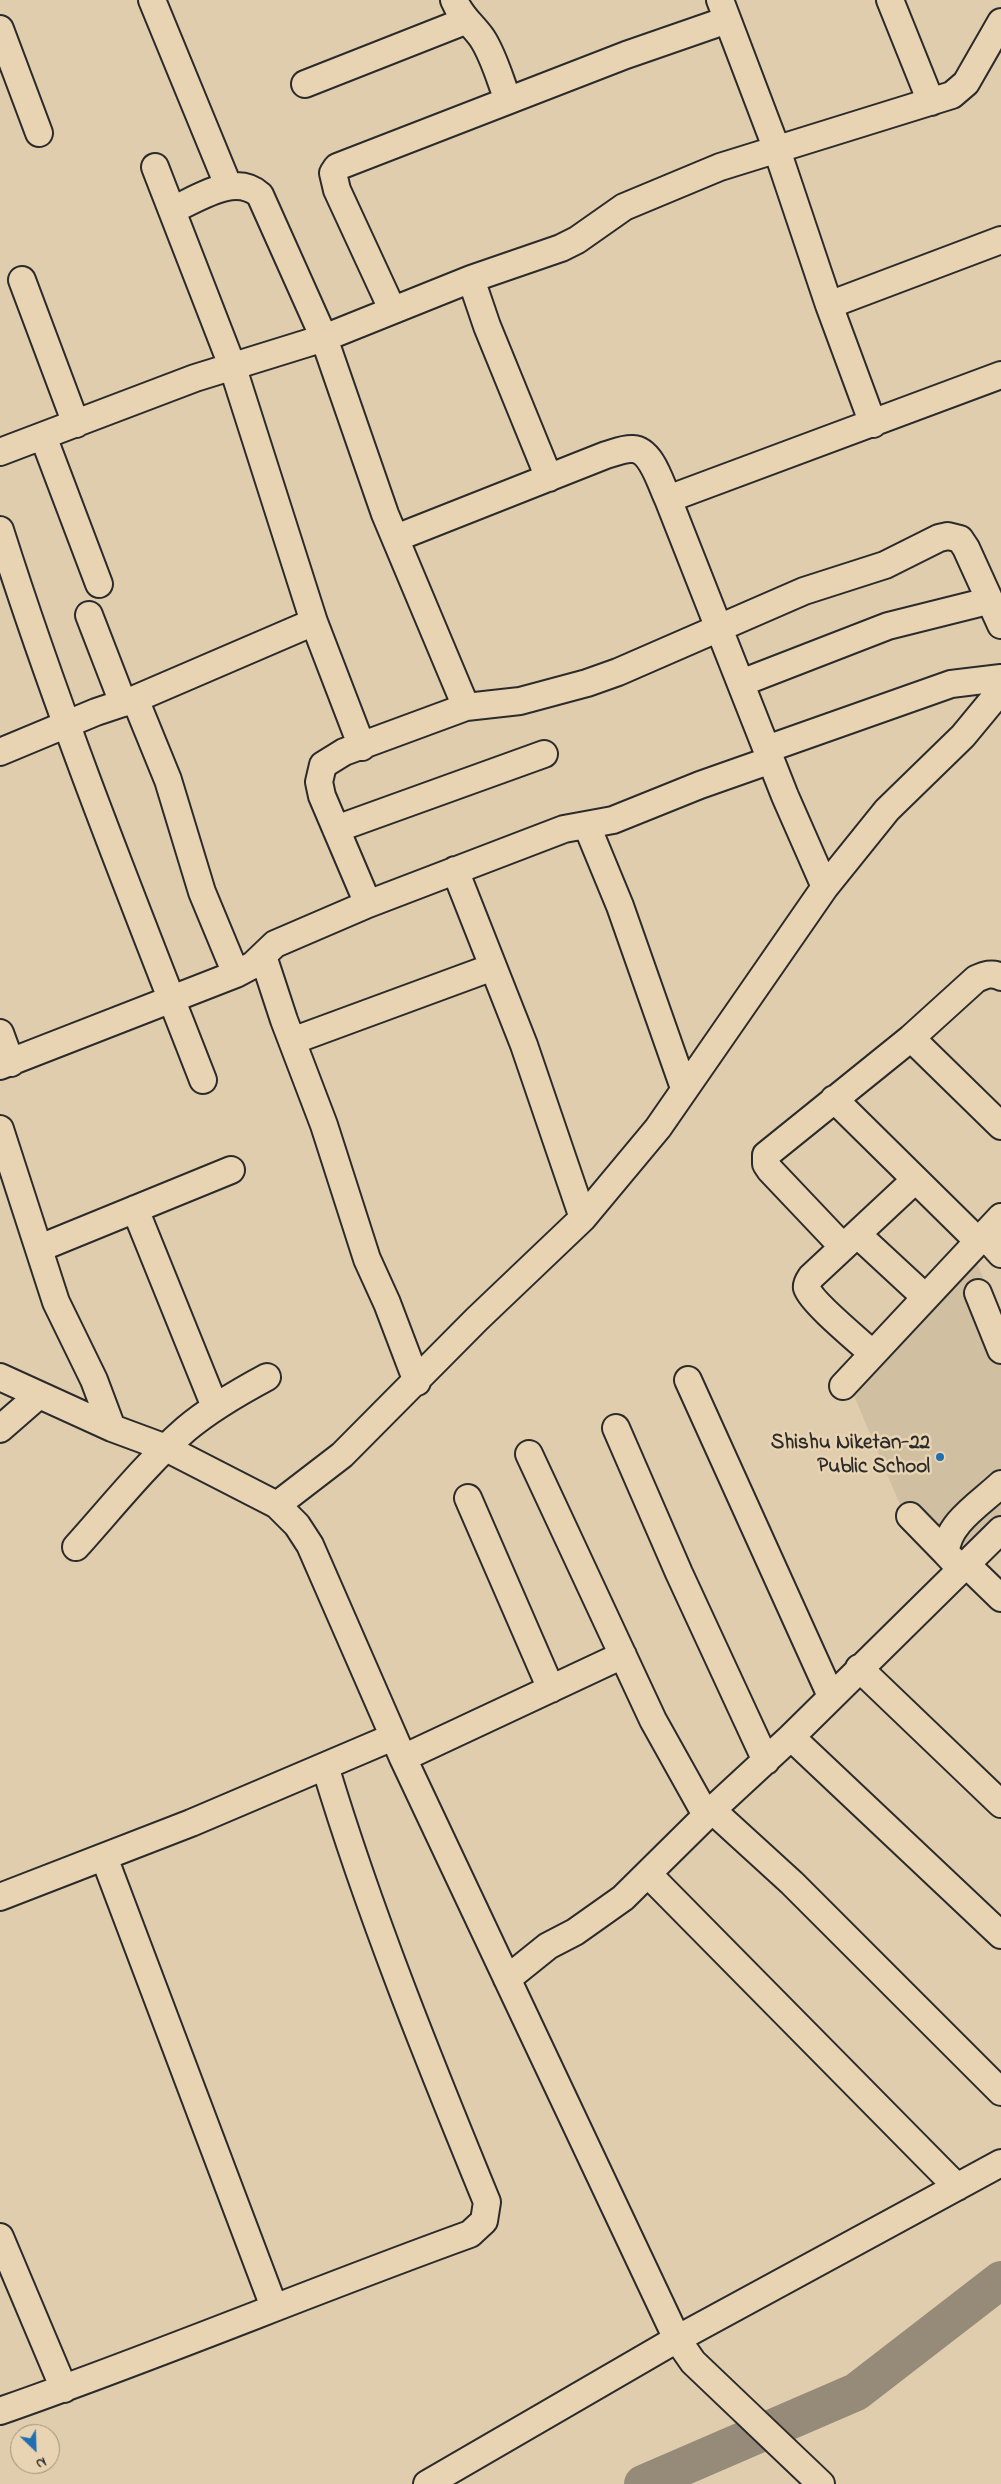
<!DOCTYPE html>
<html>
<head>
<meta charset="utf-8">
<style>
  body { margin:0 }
  #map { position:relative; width:1001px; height:2484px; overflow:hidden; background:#e0cdad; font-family:"Indie Flower",sans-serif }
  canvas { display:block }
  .north { position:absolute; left:10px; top:2424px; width:50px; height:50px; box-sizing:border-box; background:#e8d4b2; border:1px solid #9c907c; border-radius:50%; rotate:156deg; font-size:14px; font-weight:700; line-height:20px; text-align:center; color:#2b2b2b }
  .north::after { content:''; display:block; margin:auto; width:18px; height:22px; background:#1f6fb2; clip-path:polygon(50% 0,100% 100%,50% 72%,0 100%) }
</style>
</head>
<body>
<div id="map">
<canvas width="1001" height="2484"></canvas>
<div class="north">N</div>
</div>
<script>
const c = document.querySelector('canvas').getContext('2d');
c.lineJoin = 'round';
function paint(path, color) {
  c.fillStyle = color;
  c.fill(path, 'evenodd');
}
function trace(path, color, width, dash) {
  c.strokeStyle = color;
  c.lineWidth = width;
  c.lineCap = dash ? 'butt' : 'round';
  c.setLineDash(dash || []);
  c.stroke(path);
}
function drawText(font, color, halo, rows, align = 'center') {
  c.font = font + ' "Indie Flower",sans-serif';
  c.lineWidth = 5;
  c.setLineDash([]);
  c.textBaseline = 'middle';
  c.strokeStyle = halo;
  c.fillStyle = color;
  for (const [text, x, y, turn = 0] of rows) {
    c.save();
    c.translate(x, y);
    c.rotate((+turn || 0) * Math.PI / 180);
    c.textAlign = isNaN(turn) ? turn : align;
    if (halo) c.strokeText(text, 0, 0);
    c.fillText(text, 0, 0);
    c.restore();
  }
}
paint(new Path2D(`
  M975,1258L1001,1320V1523L949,1574L909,1526L852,1391Z`), '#d0bfa1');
trace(new Path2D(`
  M643,2484L856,2392L1001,2280`), '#968a78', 38);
const minor = new Path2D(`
  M152,0L228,185
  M454,0C461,17 472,24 482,38C494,56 500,80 508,100
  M720,0L777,150L829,305L873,424
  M890,0L931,102
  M0,29L39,133
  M305,84L465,21
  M155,167L233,368L314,622L362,747
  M172,210C198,199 235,172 260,195L324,338L385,514L466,707
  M471,279L487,326L549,478
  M22,280L76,424
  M829,305L1001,240
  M392,309L337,190L333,173L337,167L626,55L727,20
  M43,436L99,584
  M0,452L195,378L324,338L471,279L561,248L577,240L624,207L720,167L952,95L966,83L1001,22
  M668,499L1001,375
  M0,530C59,716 132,898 203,1080
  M396,538L606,455C614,453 624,448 633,449C652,450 661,485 668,499L785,796L825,887
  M89,615L123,703
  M741,683L888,626L988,601
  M135,699L168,780L202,892L236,974L253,965L275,944L368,904L564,829L613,820L700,785L771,760
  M767,749L951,684L1001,678
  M0,752L96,712L135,699L314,622
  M587,826L620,906L684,1088
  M336,829L544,754
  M455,870L524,1045L583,1218
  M368,904L322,796L319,782L323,765L344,752L466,707L520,701L587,683L618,672L804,591L885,565L939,538L948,536L960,539L966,548L1001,625
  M263,956L284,1020L324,1125L367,1259L387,1303L417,1382
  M0,1033L11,1063
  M911,1038L1001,1126
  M292,1041L493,967
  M0,1066L236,974
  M834,1099L978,1241
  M0,1129L56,1302L94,1380L112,1428
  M135,1209L215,1407
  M857,1234L925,1297
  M984,1235L1001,1254
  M843,1247L770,1170L766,1164V1155L911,1038L976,979C985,975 992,972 1001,977
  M40,1248L231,1170
  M978,1293L1001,1350
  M873,1354C860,1342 811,1302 807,1288C806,1284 809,1280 811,1277L915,1180
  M0,1377L112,1428L166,1448L277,1505L297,1525L310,1545L403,1758L677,2339L693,2362L821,2484
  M688,1380L831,1696
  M843,1386L1001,1217
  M616,1428L679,1573L766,1761
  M0,1429L39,1395
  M529,1454L653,1720L706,1815
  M468,1498L551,1689
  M277,1505L342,1455L477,1319L583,1218L658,1128L825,887L887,810L963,736L1001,690
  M910,1516L946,1553
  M76,1547C112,1507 146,1464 186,1429C211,1408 239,1392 267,1377
  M966,1564L1001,1598
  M961,1569L946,1553C946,1524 981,1503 1001,1484
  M859,1668L1001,1804
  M791,1737L1001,1935
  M403,1758L623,1655
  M712,1810L792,1883L1001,2092
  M104,1857L274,2307
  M648,1874L957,2187
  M0,1897L191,1823L393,1737
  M507,1979L548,1946L575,1932L623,1898L712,1810L791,1737L1001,1530
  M0,2237L64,2389
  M0,2411C158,2356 312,2291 470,2234L484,2221L487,2202C428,2058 370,1915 325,1766
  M427,2484L677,2339L1001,2163`);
trace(minor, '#2b2b2b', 30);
trace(minor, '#e8d4b2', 26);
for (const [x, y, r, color] of [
  [940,1457,5,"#1f6fb2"]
]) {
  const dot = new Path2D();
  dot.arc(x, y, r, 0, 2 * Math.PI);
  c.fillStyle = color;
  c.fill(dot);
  trace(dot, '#e8d4b2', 2);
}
drawText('bold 21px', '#2b2b2b', '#e8d4b2', [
  ["Shishu Niketan-22",930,1445],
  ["Public School",930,1469]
], 'right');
</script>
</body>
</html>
